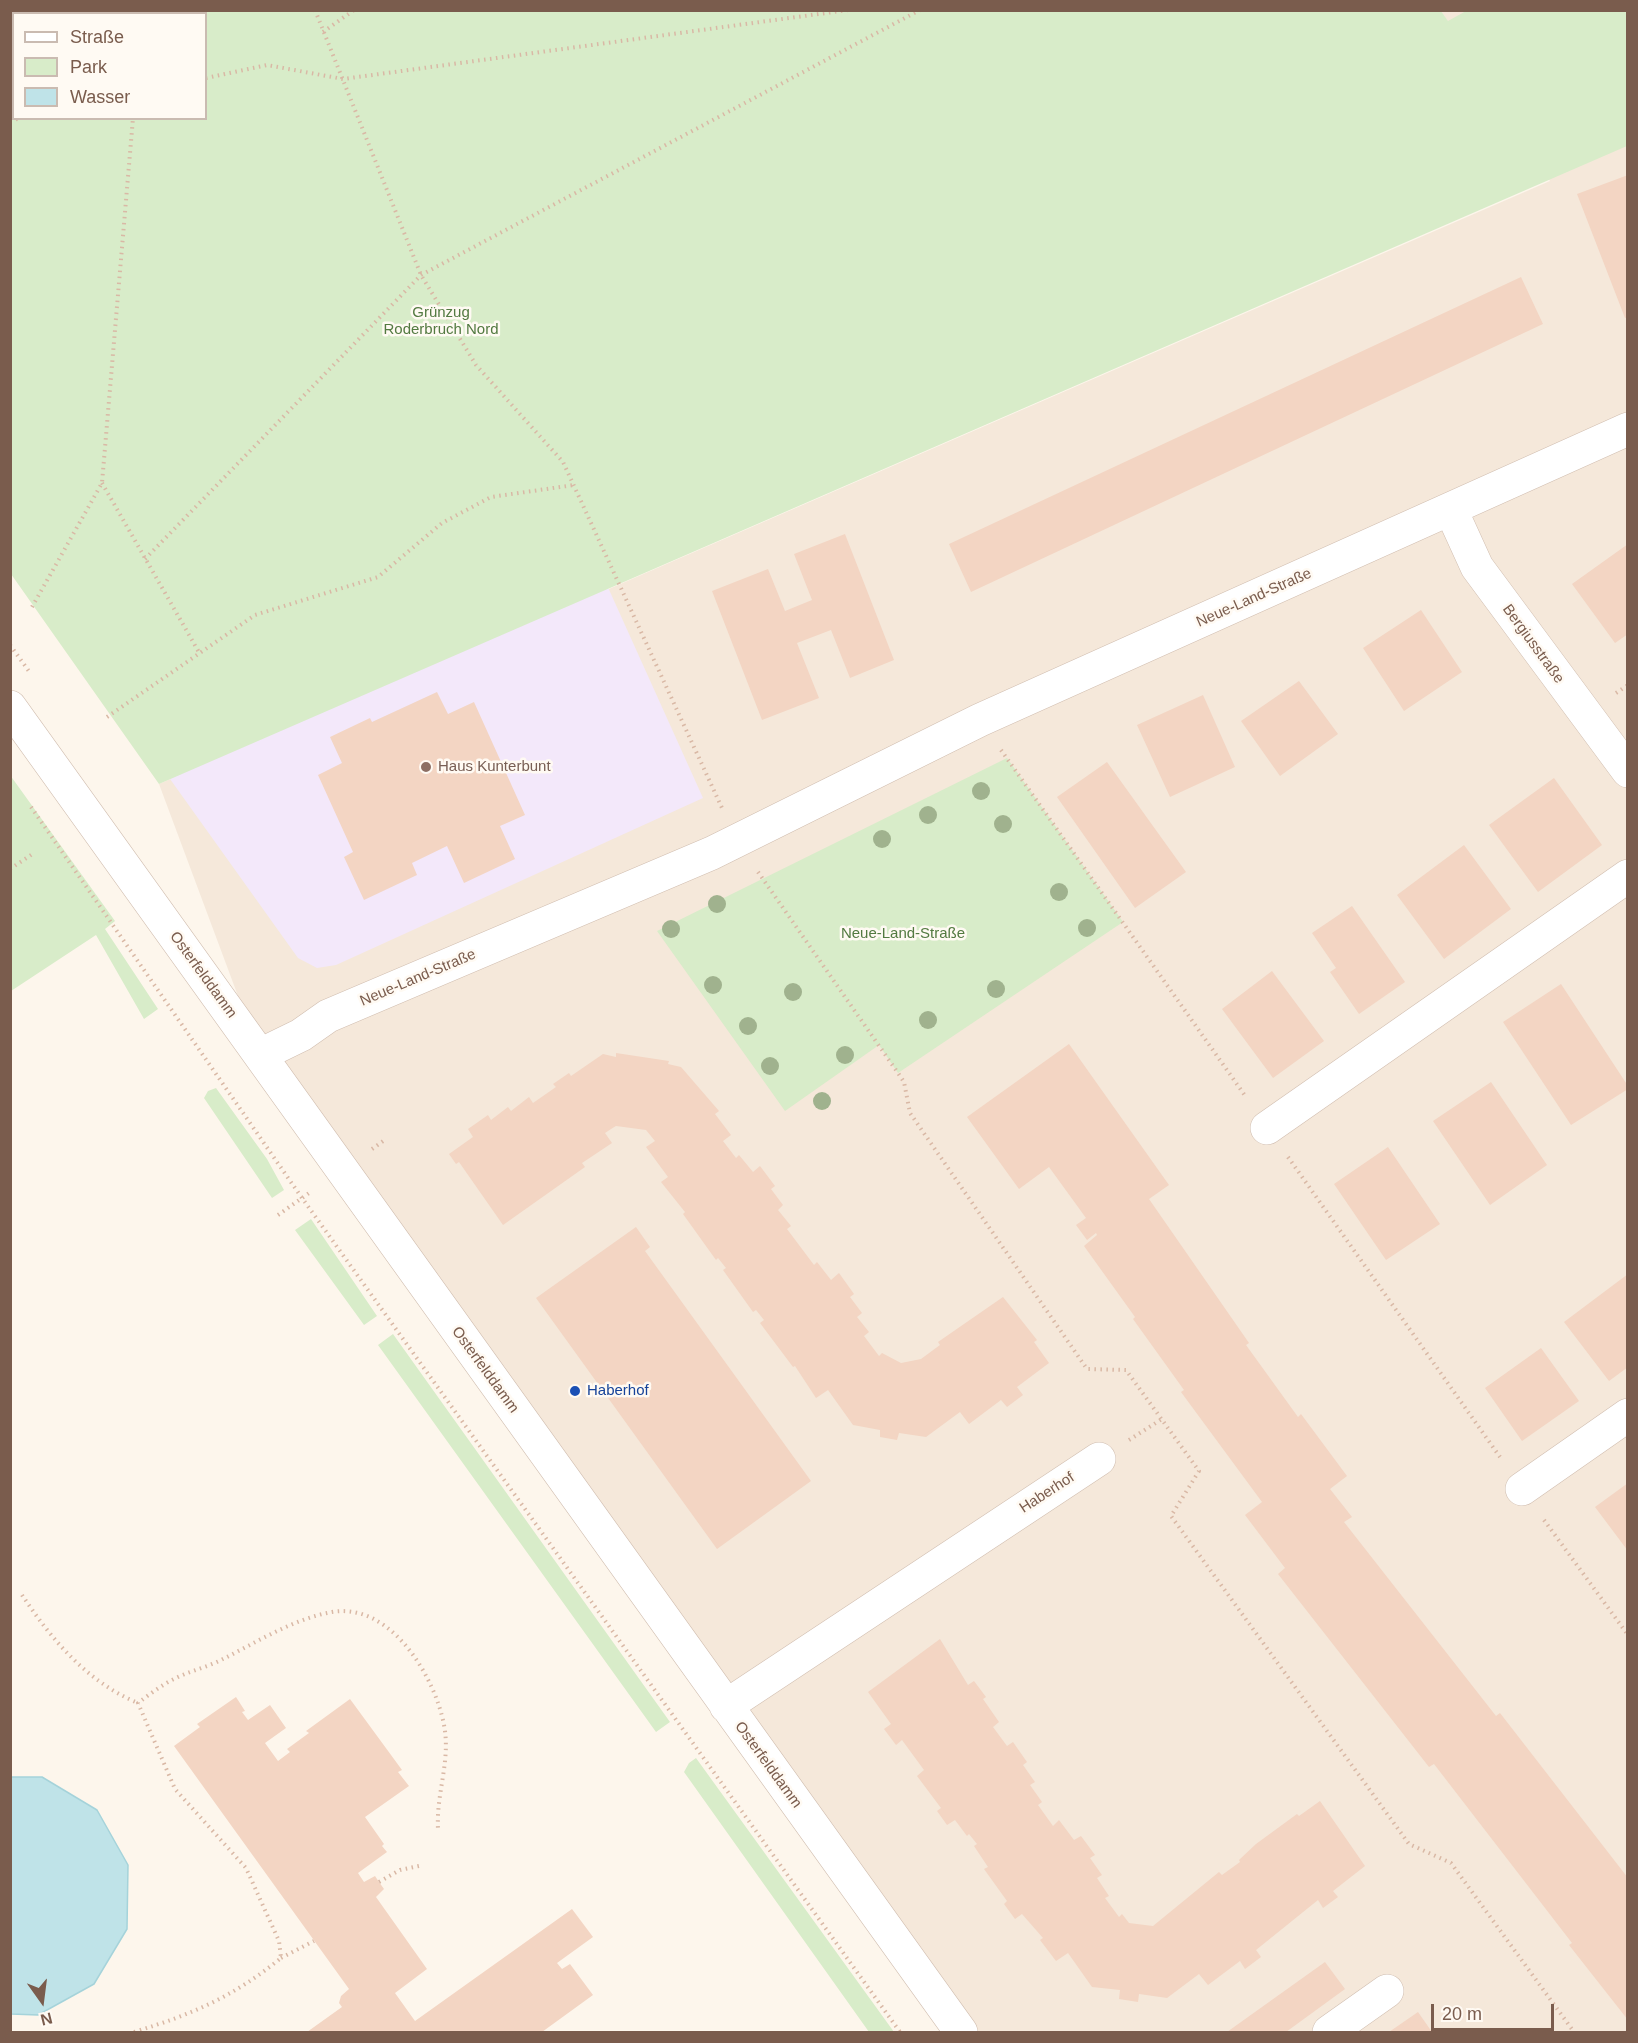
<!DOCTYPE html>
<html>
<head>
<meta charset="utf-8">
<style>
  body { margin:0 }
  #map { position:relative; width:1638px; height:2043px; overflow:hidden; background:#fdf6ec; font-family:Helvetica,sans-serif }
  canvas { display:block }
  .frame { position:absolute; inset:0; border:12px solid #7a5c4d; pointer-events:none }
  .legend { position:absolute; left:12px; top:12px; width:195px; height:108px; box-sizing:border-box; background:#fffaf3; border:2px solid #cabbb1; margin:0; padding:8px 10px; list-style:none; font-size:18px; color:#7a5c4d }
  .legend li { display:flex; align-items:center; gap:12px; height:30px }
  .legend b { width:30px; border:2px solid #cabbb1 }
  .north { position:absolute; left:12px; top:1971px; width:60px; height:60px; -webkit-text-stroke:4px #fffaf3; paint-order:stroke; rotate:166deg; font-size:16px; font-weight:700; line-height:24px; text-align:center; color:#7a5c4d }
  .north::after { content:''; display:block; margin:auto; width:21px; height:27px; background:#7a5c4d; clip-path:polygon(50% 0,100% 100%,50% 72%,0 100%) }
  .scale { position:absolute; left:1431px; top:2004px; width:123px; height:27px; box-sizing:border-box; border:3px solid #7a5c4d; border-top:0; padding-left:8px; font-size:18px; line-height:21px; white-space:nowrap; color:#7a5c4d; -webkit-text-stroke:4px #fffaf3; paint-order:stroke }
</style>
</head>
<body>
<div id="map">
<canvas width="1638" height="2043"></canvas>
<div class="frame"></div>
<ul class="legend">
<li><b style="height:8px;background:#fff"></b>Straße</li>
<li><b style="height:16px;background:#d8ecc9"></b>Park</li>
<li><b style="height:16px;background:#bfe3e8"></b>Wasser</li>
</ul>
<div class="north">N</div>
<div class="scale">20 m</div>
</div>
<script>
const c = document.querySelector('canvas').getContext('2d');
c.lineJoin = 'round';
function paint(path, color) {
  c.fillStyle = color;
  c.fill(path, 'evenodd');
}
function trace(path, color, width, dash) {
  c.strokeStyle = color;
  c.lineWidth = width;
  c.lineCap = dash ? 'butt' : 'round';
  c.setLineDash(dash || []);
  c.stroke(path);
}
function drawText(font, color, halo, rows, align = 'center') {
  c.font = font + ' Helvetica,sans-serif';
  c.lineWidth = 5;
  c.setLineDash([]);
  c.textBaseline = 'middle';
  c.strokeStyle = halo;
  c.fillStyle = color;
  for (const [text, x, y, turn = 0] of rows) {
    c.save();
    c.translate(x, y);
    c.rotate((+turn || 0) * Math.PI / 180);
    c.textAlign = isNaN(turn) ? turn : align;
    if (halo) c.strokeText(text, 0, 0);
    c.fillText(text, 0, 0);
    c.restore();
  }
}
paint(new Path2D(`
  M1441,11H1627V2032H961L260,1055L159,784L1550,181Z`), '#f5e8da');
paint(new Path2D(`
  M574,512L703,798L336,965L317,968L298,958L140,737Z`), '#f3e8fa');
paint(new Path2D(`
  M1441,11L1448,21L1466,11H1627V146L159,784L11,574V11ZM14,14H206V118H14Z
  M1007,758L1123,922L898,1073L879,1045L785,1111L657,931Z
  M10,775L115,921L105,929L158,1009L144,1019L96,935L11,991Z
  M216,1088L267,1159L284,1190L272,1198L204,1098L208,1091Z
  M311,1219L377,1316L364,1325L295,1230Z
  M393,1334L670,1722L656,1732L378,1345Z
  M696,1758L894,2032H869L684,1772L689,1763Z`), '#d8ecc9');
const water = new Path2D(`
  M11,1777H42L97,1810L128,1865L127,1929L94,1984L38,2015L11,2014Z`);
paint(water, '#bfe3e8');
trace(water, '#a5d3da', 1.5);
paint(new Path2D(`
  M1628,175V317L1625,318L1577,194Z
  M1521,277L1543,324L971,592L949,544Z
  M845,534L894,660L850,678L831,630L797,643L819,698L762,720L712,591L768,569L785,611L812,600L794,554Z
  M1628,544V634L1615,643L1572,584Z
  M1421,610L1462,672L1404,711L1363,648Z
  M1299,681L1338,734L1280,776L1241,721Z
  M437,692L448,714L474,702L525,815L500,826L515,859L464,883L447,846L412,863L417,875L364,900L344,857L353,852L318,775L342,763L330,737L370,718L372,722Z
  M1203,695L1235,767L1170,797L1137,725Z
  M1107,762L1186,872L1135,908L1057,797Z
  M1554,778L1602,845L1538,892L1489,825Z
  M1464,845L1511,909L1444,959L1397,895Z
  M1352,906L1405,982L1359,1014L1330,972L1336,968L1312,933Z
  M1272,971L1324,1041L1273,1078L1222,1009Z
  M1561,984L1628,1086V1089L1571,1125L1503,1022Z
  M1069,1044L1169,1185L1149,1199L1249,1343L1246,1345L1298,1417L1301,1414L1347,1476L1330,1489L1352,1517L1344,1522L1496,1716L1500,1713L1628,1878V2020L1569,1945L1572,1943L1434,1764L1429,1767L1278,1574L1285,1568L1245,1515L1262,1502L1181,1392L1184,1390L1133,1319L1135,1317L1084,1246L1097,1235L1096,1233L1087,1240L1076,1225L1086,1218L1049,1167L1019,1189L967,1117Z
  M616,1053L669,1061L668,1064L681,1067L719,1111L715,1114L731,1135L723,1141L736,1158L739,1155L753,1172L760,1166L775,1186L771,1189L783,1205L778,1210L791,1226L787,1229L814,1265L817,1262L831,1280L839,1273L854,1294L850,1297L862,1313L857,1317L869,1332L864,1336L879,1356L882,1353L901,1363L921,1359L940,1345L938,1342L1003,1297L1037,1340L1034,1342L1049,1363L1017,1387L1023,1395L1007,1407L1001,1400L969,1424L960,1412L926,1437L899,1433L897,1440L880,1437V1430L853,1425L828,1390L816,1398L795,1366L793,1367L760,1323L764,1320L756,1310L753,1312L723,1270L726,1268L718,1258L716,1260L683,1214L685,1212L661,1182L668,1177L646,1147L655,1141L646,1130L616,1126L611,1129L605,1133L612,1143L582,1163L585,1167L503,1225L459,1162L456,1164L449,1154L473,1137L468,1129L488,1115L491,1120L508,1107L511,1111L529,1097L533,1103L556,1087L553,1084L569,1073L571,1076L603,1054L616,1057Z
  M1491,1082L1547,1165L1490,1205L1433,1121Z
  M1388,1147L1440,1224L1386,1260L1334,1184Z
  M636,1227L650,1247L645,1251L811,1481L717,1549L536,1298Z
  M1628,1274V1367L1609,1381L1564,1322Z
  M1541,1348L1579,1401L1522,1441L1485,1388Z
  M1628,1483V1551L1595,1507Z
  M940,1639L968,1685L974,1681L986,1697L983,1699L999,1722L993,1727L1007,1746L1013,1742L1027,1762L1023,1765L1035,1782L1030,1785L1042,1802L1038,1805L1053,1826L1059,1820L1074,1840L1081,1836L1095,1855L1090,1858L1102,1875L1097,1878L1109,1896L1105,1898L1119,1917L1122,1914L1129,1923L1153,1926L1219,1872L1222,1875L1240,1862L1239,1860L1256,1844L1297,1814L1299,1816L1320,1801L1365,1866L1333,1891L1338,1897L1323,1908L1318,1900L1256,1950L1261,1957L1245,1969L1240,1961L1208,1985L1199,1974L1167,1998L1139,1994L1138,2002L1119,1999L1120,1990L1092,1987L1068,1953L1056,1961L1040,1940L1043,1938L1022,1914L1015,1919L1004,1904L1007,1901L984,1869L988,1867L974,1846L977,1844L969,1834L967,1836L955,1820L947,1825L937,1811L941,1808L917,1776L924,1770L902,1740L896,1745L884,1729L891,1724L868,1692Z
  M236,1697L245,1711L242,1712L248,1720L270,1705L286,1728L265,1743L278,1761L290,1752L287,1749L309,1733L306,1731L350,1699L402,1770L398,1772L409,1786L365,1817L384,1844L382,1846L387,1852L358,1873L364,1882L375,1876L379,1882L384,1889L376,1897L427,1969L395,1993L415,2021L572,1909L593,1937L557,1963L562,1969L570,1964L593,1995L542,2032H307L342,2007L339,2003L341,1996L349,1989L174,1746L200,1727L197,1724Z
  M1325,1962L1345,1989L1286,2032H1227Z
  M1418,2012L1432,2032H1389Z`), '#f3d5c3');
const minor = new Path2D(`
  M1451,510L1477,567L1628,771
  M10,707L961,2032
  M260,1055L301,1035L328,1016L712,853L980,720L1628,429
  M1267,1128L1628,876
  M1522,1489L1628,1415
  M726,1706L1099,1459
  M1329,2032L1387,1991`);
trace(minor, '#d1beb0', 34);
trace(new Path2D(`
  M315,10L421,275L476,365L563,462L722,808
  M323,32L354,10
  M206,78L267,65L343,79L848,10
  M10,121L21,118
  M102,483L200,654
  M145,559L421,275L920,10
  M32,607L102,483L133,118
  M10,645L31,674
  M1616,693L1628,685
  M107,717L255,615L378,577L442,523L491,497L574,485
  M1001,750L1246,1097
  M31,807L302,1198L900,2032
  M10,869L34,853
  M758,872L898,1073L904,1082L910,1113L1087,1369L1126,1370L1199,1471L1171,1516L1409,1844L1451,1863L1574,2032
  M372,1149L386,1139
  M1288,1157L1500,1457
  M278,1215L312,1191
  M1129,1440L1162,1419
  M1544,1520L1628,1635
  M22,1595C52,1640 87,1682 138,1703
  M379,1882L400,1870L419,1866
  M281,1958L314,1941
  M134,2032C193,2014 233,1997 281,1958L279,1941L246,1868L175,1789L138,1703C150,1694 163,1684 176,1678C192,1670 208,1667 223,1659C257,1642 293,1619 332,1612C391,1602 435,1677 444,1725C451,1761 436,1793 438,1829`), '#d9b8a5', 4, [1.5, 4.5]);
trace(minor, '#fff', 33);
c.fillStyle = '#a0b28e';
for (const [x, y] of [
  [981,791],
  [928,815],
  [1003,824],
  [882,839],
  [1059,892],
  [717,904],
  [1087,928],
  [671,929],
  [713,985],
  [996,989],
  [793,992],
  [928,1020],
  [748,1026],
  [845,1055],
  [770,1066],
  [822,1101]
]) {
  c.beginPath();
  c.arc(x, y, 9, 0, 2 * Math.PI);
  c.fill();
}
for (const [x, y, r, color] of [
  [426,767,6,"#8d6e63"],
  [575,1391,6,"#1a4fb4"]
]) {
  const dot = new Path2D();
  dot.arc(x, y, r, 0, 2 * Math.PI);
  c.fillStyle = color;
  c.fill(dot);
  trace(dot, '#fffaf3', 2);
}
drawText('15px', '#537a41', '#fffaf3', [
  ["Grünzug",441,313],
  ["Roderbruch Nord",441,330],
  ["Neue-Land-Straße",903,934]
]);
drawText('15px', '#7a5c4d', '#fffaf3', [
  ["Neue-Land-Straße",1254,598,-24],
  ["Bergiusstraße",1533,644,54],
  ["Osterfelddamm",203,975,54],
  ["Neue-Land-Straße",418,978,-23],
  ["Osterfelddamm",485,1370,54],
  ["Haberhof",1047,1493,-33],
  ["Osterfelddamm",768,1765,54]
]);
drawText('15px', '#785e54', '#fffaf3', [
  ["Haus Kunterbunt",438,767]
], 'left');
drawText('15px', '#164399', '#fffaf3', [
  ["Haberhof",587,1391]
], 'left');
</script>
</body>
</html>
